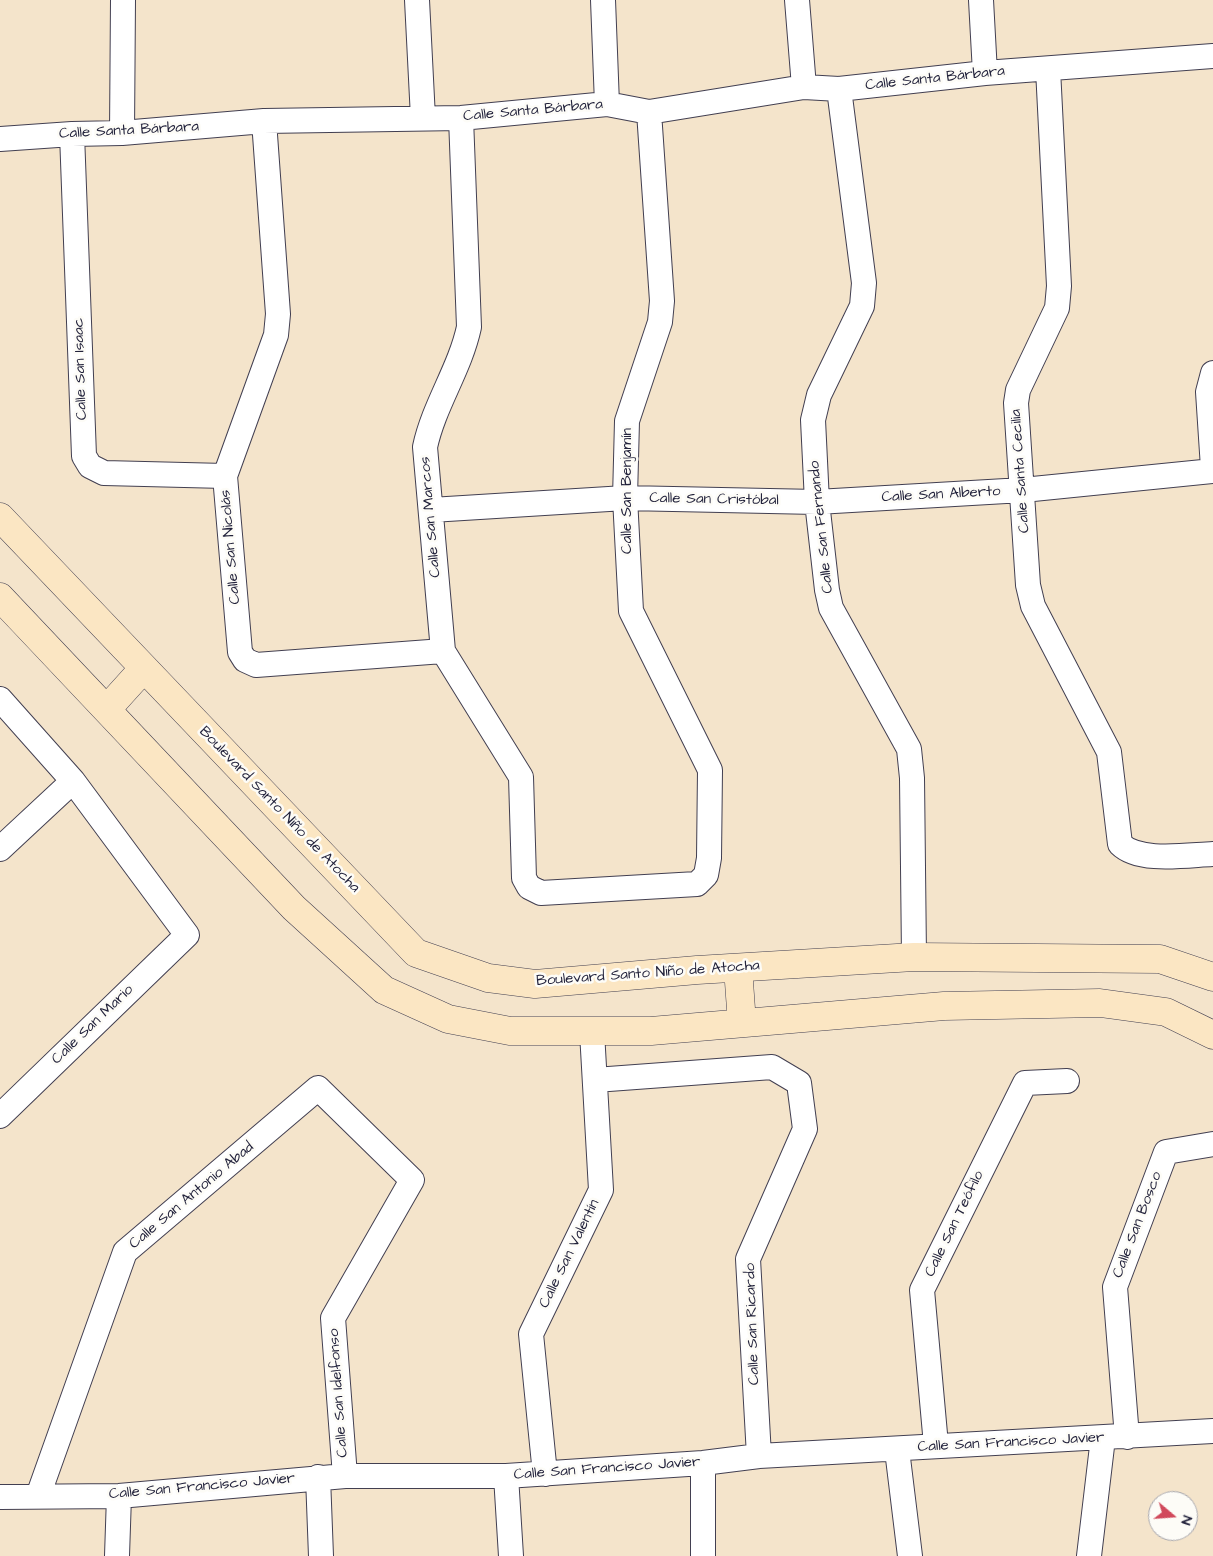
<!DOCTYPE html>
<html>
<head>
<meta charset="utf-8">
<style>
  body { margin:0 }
  #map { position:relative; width:1213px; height:1556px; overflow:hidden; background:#f4e4cb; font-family:"Architects Daughter",sans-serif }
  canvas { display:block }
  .north { position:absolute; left:1148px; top:1491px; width:50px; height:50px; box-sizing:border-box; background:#fdfcf7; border:1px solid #a5a5ac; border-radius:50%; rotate:108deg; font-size:14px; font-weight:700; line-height:20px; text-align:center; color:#22223b }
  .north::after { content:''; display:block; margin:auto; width:18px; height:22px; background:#d1495b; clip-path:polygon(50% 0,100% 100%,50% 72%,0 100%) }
</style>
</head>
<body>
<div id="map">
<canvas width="1213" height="1556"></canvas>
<div class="north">N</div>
</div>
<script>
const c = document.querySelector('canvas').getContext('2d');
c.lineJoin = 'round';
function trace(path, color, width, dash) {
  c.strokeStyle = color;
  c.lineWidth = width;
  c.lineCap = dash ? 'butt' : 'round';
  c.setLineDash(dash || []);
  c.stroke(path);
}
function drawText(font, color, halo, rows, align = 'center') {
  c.font = font + ' "Architects Daughter",sans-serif';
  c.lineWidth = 5;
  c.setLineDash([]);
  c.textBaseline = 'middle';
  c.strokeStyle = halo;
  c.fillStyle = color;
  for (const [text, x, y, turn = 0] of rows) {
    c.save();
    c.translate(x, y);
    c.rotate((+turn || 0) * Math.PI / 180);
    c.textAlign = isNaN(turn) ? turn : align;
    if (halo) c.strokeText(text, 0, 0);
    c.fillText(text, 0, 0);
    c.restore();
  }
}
const street = new Path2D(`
  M417,0L423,118
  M603,0L607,104
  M797,0L804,87
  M981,0L985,73
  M1048,69L1059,286L1057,308L1018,390L1016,403L1028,585L1033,606L1109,752L1120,844C1139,863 1187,855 1213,854
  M839,89L864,283L862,306L819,395L813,420L817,502L827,590L831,608L909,749L912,778L914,957
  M461,118L469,327C460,369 434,405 425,447L443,651L521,777L524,878L529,887L541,893L697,884L706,875L709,858L710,770L631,611L625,498L627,421L660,322L662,301L649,112
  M264,121L278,314L276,335L225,476L240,652L245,660L256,665L443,651
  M122,133L123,0
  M72,134L84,456L90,466L104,473L225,476
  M0,139L72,134L122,133L264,121L461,118L607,104L649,112L804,87L839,89L985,73L1213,56
  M1213,373L1208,392L1213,468
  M431,510L625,498L817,502L1023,490L1213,471
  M0,699L73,781L187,935L0,1116
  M0,849L73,781
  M595,1080L772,1067L799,1083L805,1129L748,1259L759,1456
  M1127,1437L1115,1287L1166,1152L1213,1144
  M936,1445L922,1290L1025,1083L1067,1081
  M897,1450L910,1556
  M545,1474L531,1334L601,1190L592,1032
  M506,1476L511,1556
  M318,1477L321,1556
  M38,1496L125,1252L318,1088L412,1180L333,1318L345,1476
  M0,1497L119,1496L345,1476H506L703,1463L759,1456L1213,1431
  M117,1556L119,1496
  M703,1556V1463
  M1089,1556L1103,1438`);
const secondary = new Path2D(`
  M0,517L416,953L488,978L535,984L697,970L914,957L1160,959L1213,977
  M0,597L294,908L384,990L448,1019L510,1031H651L944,1006L1100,1003L1166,1012L1213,1035
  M107,709L144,668
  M738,968L742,1023`);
trace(street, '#423f51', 26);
trace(secondary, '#423f51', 29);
trace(street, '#fff', 24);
trace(secondary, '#fbe6c3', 28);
drawText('15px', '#22223b', '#fdfcf7', [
  ["Calle Santa Bárbara",935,79,-6],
  ["Calle Santa Bárbara",533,111,-5],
  ["Calle Santa Bárbara",129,131,-3],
  ["Calle San Isaac",81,369,-92],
  ["Calle Santa Cecilia",1021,471,-94],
  ["Calle San Benjamín",628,491,-90],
  ["Calle San Alberto",941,495,-3],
  ["Calle San Cristóbal",714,500,1],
  ["Calle San Marcos",431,517,-95],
  ["Calle San Fernando",822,527,-96],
  ["Calle San Nicolás",231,547,-95],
  ["Boulevard Santo Niño de Atocha",279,810,46],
  ["Boulevard Santo Niño de Atocha",648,974,-4],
  ["Calle San Mario",93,1025,-44],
  ["Calle San Antonio Abad",192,1196,-40],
  ["Calle San Teófilo",955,1224,-64],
  ["Calle San Bosco",1138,1225,-69],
  ["Calle San Valentín",570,1254,-64],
  ["Calle San Ricardo",753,1324,-92],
  ["Calle San Idelfonso",339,1393,-94],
  ["Calle San Francisco Javier",1011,1443,-3],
  ["Calle San Francisco Javier",607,1469,-4],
  ["Calle San Francisco Javier",202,1487,-5]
]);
</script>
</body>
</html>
